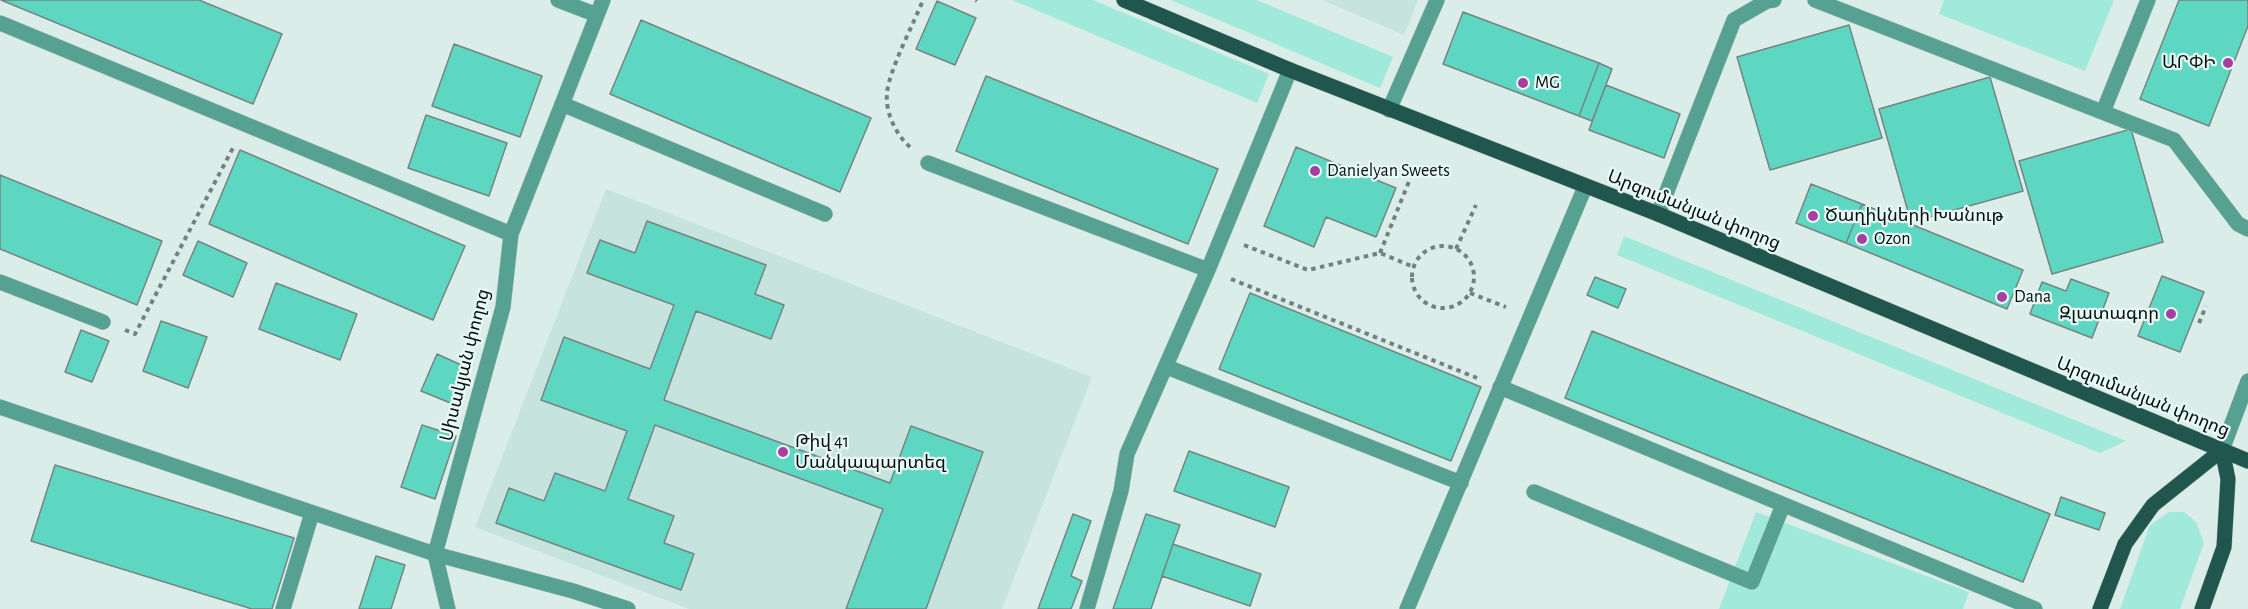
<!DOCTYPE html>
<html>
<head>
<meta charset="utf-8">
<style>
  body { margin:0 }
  canvas { display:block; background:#dbede9 }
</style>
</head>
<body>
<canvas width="2248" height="609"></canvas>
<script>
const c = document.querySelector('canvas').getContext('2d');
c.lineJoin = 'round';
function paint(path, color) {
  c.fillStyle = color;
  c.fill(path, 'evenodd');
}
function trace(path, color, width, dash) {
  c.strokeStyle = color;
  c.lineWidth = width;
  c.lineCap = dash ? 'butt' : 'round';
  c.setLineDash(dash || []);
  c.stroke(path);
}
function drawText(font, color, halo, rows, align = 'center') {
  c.font = font + ' "Alegreya Sans","Noto Sans Armenian",sans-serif';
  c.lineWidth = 4.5;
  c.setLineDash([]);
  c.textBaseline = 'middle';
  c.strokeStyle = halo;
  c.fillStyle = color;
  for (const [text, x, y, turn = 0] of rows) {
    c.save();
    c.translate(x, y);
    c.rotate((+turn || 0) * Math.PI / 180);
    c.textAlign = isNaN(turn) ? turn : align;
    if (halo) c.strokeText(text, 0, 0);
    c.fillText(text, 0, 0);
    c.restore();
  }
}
paint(new Path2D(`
  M1322,0H1418L1404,35Z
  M606,189L1092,377L1002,609H689L475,527Z`), '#c7e3dd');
paint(new Path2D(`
  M1012,0H1093L1269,74L1257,103Z
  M1171,0H1257L1393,57L1380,88Z
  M1944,0H2114L2085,71L1939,14Z
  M1624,236L2126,441L2100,453L1617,255Z
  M1756,512L1969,592L1963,609H1719Z
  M2169,512H2184L2196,522L2204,543L2180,609H2120L2150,525Z`), '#a1e9da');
const building = new Path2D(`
  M1,0H199L282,34L253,104Z
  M2179,0H2248V26L2209,126L2140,99Z
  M937,1L976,18L955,65L916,49Z
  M1463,12L1599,63L1579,116L1443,64Z
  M641,20L871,118L840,192L610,94Z
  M1849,25L1882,138L1770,170L1737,57Z
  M454,44L542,76L520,137L432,106Z
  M1599,63L1612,69L1592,121L1579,116Z
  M986,76L1218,169L1188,244L956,151Z
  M1990,77L2023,191L1911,222L1879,109Z
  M1606,85L1680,114L1664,158L1589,130Z
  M426,115L507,143L489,196L408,168Z
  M2131,129L2163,242L2052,274L2019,161Z
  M1296,147L1396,188L1376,237L1326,217L1314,247L1264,226Z
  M240,150L465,246L433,320L209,224Z
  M0,175L162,241L137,305L0,249Z
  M1811,184L1862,204L1846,243L1796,223Z
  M1862,204L2023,270L2007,309L1846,243Z
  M647,221L766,265L755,294L784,305L771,339L696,311L664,400L890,483L911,426L983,452L926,609H846L883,509L655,425L628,499L674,516L664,543L694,554L681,590L496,523L509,488L544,501L555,473L605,491L627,431L541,400L564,337L650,369L674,305L587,273L600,240L635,253Z
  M198,241L247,263L233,297L183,275Z
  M2162,276L2204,292L2180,352L2138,336Z
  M1595,277L1626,289L1618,308L1587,295Z
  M2071,279L2109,293L2092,338L2030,314L2042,282L2066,291Z
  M276,283L357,314L340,360L259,329Z
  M1250,293L1481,387L1451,461L1219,369Z
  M161,321L207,337L188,388L143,371Z
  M81,330L109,341L92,382L65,372Z
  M1592,331L2050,514L2023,582L1565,398Z
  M437,354L468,368L453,404L421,391Z
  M422,425L456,436L435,499L401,487Z
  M1189,451L1289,487L1275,527L1174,491Z
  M55,465L294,538L272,609H252L31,541Z
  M2061,497L2105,513L2099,530L2055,515Z
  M1073,514L1091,521L1071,576L1082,581L1071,609H1038Z
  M1146,514L1180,525L1173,544L1151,609H1113Z
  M1173,544L1261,574L1250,606L1162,576Z
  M376,556L405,565L391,609H359Z`);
paint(building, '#5ed7c2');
trace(building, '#758682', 1.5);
const minor = new Path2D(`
  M558,0L597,15
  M1815,0L2174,140L2238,224L2248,229
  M0,23L511,234
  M562,104L825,214
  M1389,110L1437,0
  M2103,112L2148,0
  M928,163L1208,270
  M1658,214L1734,20L1767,1L1774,0
  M0,282L103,322
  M1167,367L1461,483
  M1500,387L2035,609
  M0,407L435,554L573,591L628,609
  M2222,450L2248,381
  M1534,492L1752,582L1783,505
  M283,609L312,513
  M448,609L435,554L503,307L511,234L603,0
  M1087,609L1121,491L1127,454L1208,270L1290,70
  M1407,609L1585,187`);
const major = new Path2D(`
  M1124,0L1290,70L1658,214L2248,461
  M2100,609L2125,544L2153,505L2222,450
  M2202,609L2224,547L2228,479L2222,450`);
trace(minor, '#b9c9c6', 16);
trace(major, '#b9c9c6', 16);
trace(new Path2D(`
  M976,0L977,1
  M910,147C896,135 885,112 887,93C889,70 914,23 923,0
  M1244,245L1308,270L1380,253L1414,267
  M1412 277a31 31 0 1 1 62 0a31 31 0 1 1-62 0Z
  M1456,249L1476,205
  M1380,253L1410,179
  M1231,279L1477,378
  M1470,293L1506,307
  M2199,323L2206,306
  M125,330L135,334L234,146`), '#75817e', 4, [4.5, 4.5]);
trace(minor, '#57a193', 15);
trace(major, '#20564d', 15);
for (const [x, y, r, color] of [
  [2228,63,6,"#a73ea0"],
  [1523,83,6,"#a73ea0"],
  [1315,171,6,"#a73ea0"],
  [1813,216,6,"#a73ea0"],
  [1862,239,6,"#a73ea0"],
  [2002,297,6,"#a73ea0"],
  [2171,314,6,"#a73ea0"],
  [783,452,6,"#a73ea0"]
]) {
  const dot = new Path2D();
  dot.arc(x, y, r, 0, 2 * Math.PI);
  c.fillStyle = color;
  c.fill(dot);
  trace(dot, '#e8faf6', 2);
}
drawText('18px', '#080e0d', '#e8faf6', [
  ["ԱՐՓԻ",2216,63,"right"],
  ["MG",1535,83],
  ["Danielyan Sweets",1327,171],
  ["Ծաղիկների Խանութ",1825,216],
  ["Ozon",1874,239],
  ["Dana",2014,297],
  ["Զլատագոր",2159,314,"right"],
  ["Թիվ 41",795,442],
  ["Մանկապարտեզ",795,463]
], 'left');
drawText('18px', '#080e0d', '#e8faf6', [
  ["Արզումանյան փողոց",1694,210,22],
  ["Սիսակյան փողոց",465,365,-76],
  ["Արզումանյան փողոց",2143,397,22]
]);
</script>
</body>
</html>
